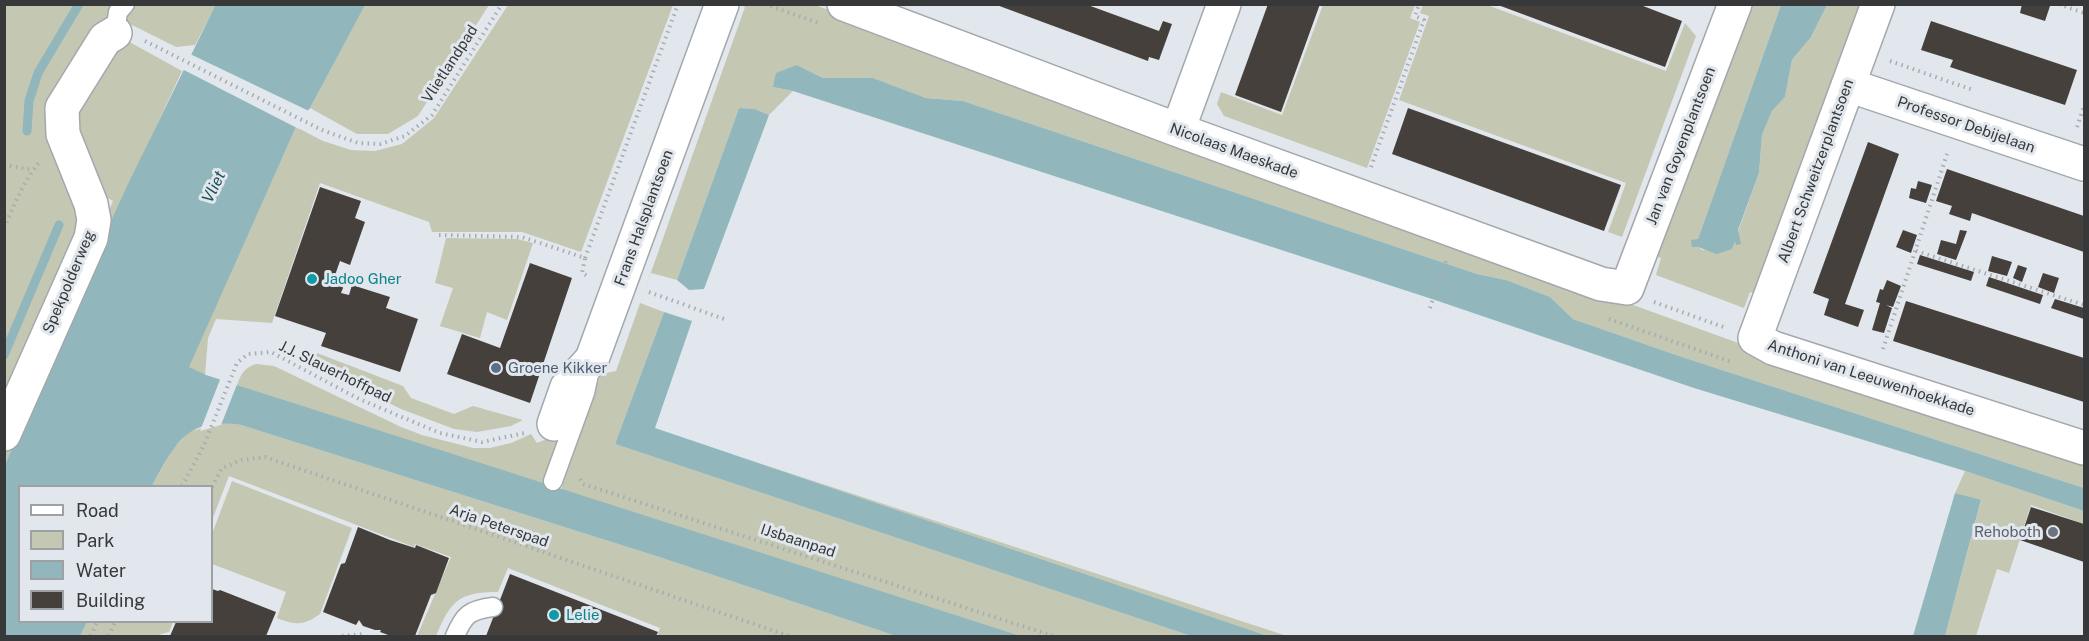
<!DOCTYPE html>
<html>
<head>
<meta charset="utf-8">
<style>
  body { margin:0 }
  #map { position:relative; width:2089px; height:641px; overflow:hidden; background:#e1e7ec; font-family:"Public Sans",sans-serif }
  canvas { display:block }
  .frame { position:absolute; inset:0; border:6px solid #36383a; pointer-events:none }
  .legend { position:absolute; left:18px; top:485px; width:195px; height:138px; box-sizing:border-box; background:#e1e7ec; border:2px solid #9da1a5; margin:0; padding:8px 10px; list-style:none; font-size:18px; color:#36383a }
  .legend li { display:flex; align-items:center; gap:12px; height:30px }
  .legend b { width:30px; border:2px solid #9da1a5 }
</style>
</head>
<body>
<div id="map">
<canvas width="2089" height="641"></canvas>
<div class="frame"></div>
<ul class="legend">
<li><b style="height:8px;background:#fff"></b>Road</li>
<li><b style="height:16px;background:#c4c7b2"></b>Park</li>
<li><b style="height:16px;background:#91b7bc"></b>Water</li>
<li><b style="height:16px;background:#45403c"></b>Building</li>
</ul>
</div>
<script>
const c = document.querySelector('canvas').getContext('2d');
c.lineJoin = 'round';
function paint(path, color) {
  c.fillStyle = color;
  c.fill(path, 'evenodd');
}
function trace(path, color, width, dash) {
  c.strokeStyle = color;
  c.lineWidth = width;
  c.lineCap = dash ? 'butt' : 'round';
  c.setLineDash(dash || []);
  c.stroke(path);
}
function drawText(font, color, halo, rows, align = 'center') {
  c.font = font + ' "Public Sans",sans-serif';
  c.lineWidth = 6;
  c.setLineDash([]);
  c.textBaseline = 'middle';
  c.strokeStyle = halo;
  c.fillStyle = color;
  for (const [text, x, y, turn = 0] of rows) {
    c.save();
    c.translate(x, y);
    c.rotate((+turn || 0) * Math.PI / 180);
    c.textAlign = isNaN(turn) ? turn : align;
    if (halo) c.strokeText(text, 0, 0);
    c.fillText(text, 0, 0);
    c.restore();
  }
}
paint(new Path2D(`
  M365,4L489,5L418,116L388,134H357L310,108Z
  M738,4L815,5L1177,140L1741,344L2084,459V488L1676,355L1573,319L1550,297L1506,280L1477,274L963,101L926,98L873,78H823L797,65L773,87L793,91L769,115L755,109L739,108L677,280L651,273L640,303L664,312L615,444L1191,636H1021L561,490L601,374L616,371L745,7Z
  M4,5H216L195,45L176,47L134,26L110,18L61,86L87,223L4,423Z
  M508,5H673L581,252L522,232H432L429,222L320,183L272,323L216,319L208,338L205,375L188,367L296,127L323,141L351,150L375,151L402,144L434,118Z
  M1323,5H1415L1410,18L1420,22L1367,168L1224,116L1217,104L1221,92L1282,115Z
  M1423,5H1487L1666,71L1685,23L1696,36L1622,237L1608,232L1626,183L1399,100L1429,16L1420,13Z
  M1745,5H1781L1698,239V247L1703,250L1735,240L1759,173L1762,135L1772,111L1785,97L1792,60L1811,37L1827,5H1868L1760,295L1750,292L1744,308L1656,275L1661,258L1652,255Z
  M126,40L182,71L62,328L5,465V454L113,201L106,197L100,208L70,108Z
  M446,238L517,239L533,243L507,320L487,312L480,338L440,326L453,288L435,283Z
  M317,353L403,386L411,398L454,414L473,406L523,420L511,426L477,432L454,429L401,409L313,365Z
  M256,364L274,366L401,427L422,435L473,448H490L511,443L531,434L537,443L561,433L542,484L237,385C241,374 244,368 256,364Z
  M222,422L241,425L656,556L896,636H657L660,628L508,568L498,592C458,592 451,601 436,636H417L451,557L415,544L414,547L229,476L212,520V486H152L172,450L189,432Z
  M655,428L728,453L1287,636H1268Z
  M1965,471L2084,511V524L2031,505L2009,573L1997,569L1976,636H1945L1981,501L1955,493Z
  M232,481L352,528L320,614C303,626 295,625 277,618L286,592L212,564V534Z
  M87,622H173L169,632L161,634L159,636H80Z`), '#c4c7b2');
paint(new Path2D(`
  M216,4L365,5L310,108L296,127L189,367L206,375L1021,636H896L656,556L241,425C186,417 175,444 152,486H20V622H87L80,636H5V465L62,328L128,184Z
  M1781,5H1827L1811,37L1792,60L1785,97L1772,111L1762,135L1759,173L1738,230L1741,244L1736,245L1735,241L1732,249L1717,254L1698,247H1692L1691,240L1698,239Z
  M797,65L823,78H873L926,98L963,101L1477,274L1506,280L1550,297L1573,319L1676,355L2084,488V511L1965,471L1694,388L1435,300L793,91L773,87L776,73Z
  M739,108L755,109L769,115L704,289L689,290L677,280Z
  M664,312L692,321L655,428L1268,636H1191L615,444Z
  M1955,493L1981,500L1945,636H1913Z`), '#91b7bc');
paint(new Path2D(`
  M188,53L311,112L299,129L180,68Z
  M221,377L238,382L221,425L200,431Z`), '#e1e7ec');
trace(new Path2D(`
  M27,131L29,101L38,73L79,4
  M4,355L59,225`), '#91b7bc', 9);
paint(new Path2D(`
  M994,4H1085L1159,31L1163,21L1172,24L1159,60L1149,57L1148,61Z
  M1268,4H1320L1281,112L1235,95Z
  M1638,4L1682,21L1665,67L1498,5Z
  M2022,4L2050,6L2045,21L2020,13Z
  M1931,21L2077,70L2065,105L1950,67L1953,60L1921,50Z
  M1408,108L1621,185L1604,231L1392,154Z
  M1868,142L1899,154L1845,304L1864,310L1858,327L1824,315L1829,299L1813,293Z
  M1947,169L2084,216V252L1972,213L1970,221L1949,214L1952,206L1936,201Z
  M1918,181L1932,185L1926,203L1909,198L1911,188L1916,189Z
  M320,187L361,201L355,218L365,222L350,265L340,261L334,278L339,280L343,288L341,293L349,295L352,285L390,297L386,308L418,319L400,372L321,346L326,333L275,316Z
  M1903,230L1917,235L1911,253L1896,247Z
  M1960,230L1967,231L1956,260L1937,254L1941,240L1956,244Z
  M1920,255L1974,272L1971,281L1917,264Z
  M1992,256L2012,262L2007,276L1988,271Z
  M530,263L572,278L530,403L447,374L462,334L500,348Z
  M2018,265L2027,268L2022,282L2013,278Z
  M2043,273L2059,278L2054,293L2038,287Z
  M1989,277L2043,295L2040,304L1986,286Z
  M1887,280L1901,286L1893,307L1886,305L1892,308L1884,333L1872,330L1880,303L1876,302L1880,289L1883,290Z
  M2055,299L2084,308V319L2051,308Z
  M1906,301L2084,358V402L1893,341Z
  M2031,507L2084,524V562L2020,540Z
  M358,527L390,540L415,548L416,545L449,558L436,593L431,595L415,636H391L380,632L381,630H375L363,626L359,620L356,625L323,612L341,564L345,563Z
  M510,574L658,632L656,636H486Z
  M212,589L218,591L220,590L276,612L266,636H170L176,622H212Z`), '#45403c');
const service = new Path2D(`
  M115,33L118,12L125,4
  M553,481L585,393L590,370
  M455,636C464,615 469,610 493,607`);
const minor = new Path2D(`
  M844,4L1178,130L1601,284L1627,288L1735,4
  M1878,4L1755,338L1773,348L2084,448
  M1848,85L2084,164
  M1178,130L1224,4
  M554,424L567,387L592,359L722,4
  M4,434L91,238L94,220L91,204L63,134L62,108L105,39L115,33`);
trace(service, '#a2a8ac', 21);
trace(minor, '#a2a8ac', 36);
trace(new Path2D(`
  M765,4L818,23
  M2059,4L2084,13
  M145,41L322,130L358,143L380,144L405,136L432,115L502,4
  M1890,61L1973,90
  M2077,127L2084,106
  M4,165L33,170
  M1371,167L1424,20L1415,16L1419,4
  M4,228C14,205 24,180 41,160
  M439,235L522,237L585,258L582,273L588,276
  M1916,251L2084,305
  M585,258L678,4
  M649,292L724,319
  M1654,302L1726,328
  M1430,308L1446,261
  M1609,319L1732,362
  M1883,349L1948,151
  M580,479L583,484L1053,636
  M182,486L204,445L237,363L248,354L271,352L359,399L440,433L482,442L525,433
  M212,487L222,468L242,460L265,457L789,636
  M91,636L97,622
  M109,636L115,622
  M342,636L364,634L365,636`), '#a7acb0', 4, [1.5, 4.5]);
trace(service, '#fff', 18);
trace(minor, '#fff', 33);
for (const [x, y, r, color] of [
  [312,279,6,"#0f9aa8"],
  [496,368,6,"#5c6f8a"],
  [2053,532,6,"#6b7280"],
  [554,615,6,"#0f9aa8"]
]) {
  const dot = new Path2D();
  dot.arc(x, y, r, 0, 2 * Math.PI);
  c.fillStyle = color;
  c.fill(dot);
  trace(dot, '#e1e7ec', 2);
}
drawText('15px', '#36383a', '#e1e7ec', [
  ["Vlietlandpad",450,64,-57],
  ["Professor Debijelaan",1966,125,19],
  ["Jan van Goyenplantsoen",1681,146,-69],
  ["Nicolaas Maeskade",1234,151,20],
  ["Albert Schweitzerplantsoen",1816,171,-70],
  ["Frans Halsplantsoen",644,218,-70],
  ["Spekpolderweg",69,282,-67],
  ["J.J. Slauerhoffpad",335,372,26],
  ["Anthoni van Leeuwenhoekkade",1871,378,18],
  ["Arja Peterspad",499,526,19],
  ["IJsbaanpad",798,541,18]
]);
drawText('15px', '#0d838f', '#e1e7ec', [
  ["Jadoo Gher",324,279],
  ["Lelie",566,615]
], 'left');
drawText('15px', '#4e5e75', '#e1e7ec', [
  ["Groene Kikker",508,368]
], 'left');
drawText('15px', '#5b616d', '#e1e7ec', [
  ["Rehoboth",2041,532]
], 'right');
drawText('italic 16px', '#185056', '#e1e7ec', [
  ["Vliet",214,187,-64]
]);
</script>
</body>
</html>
